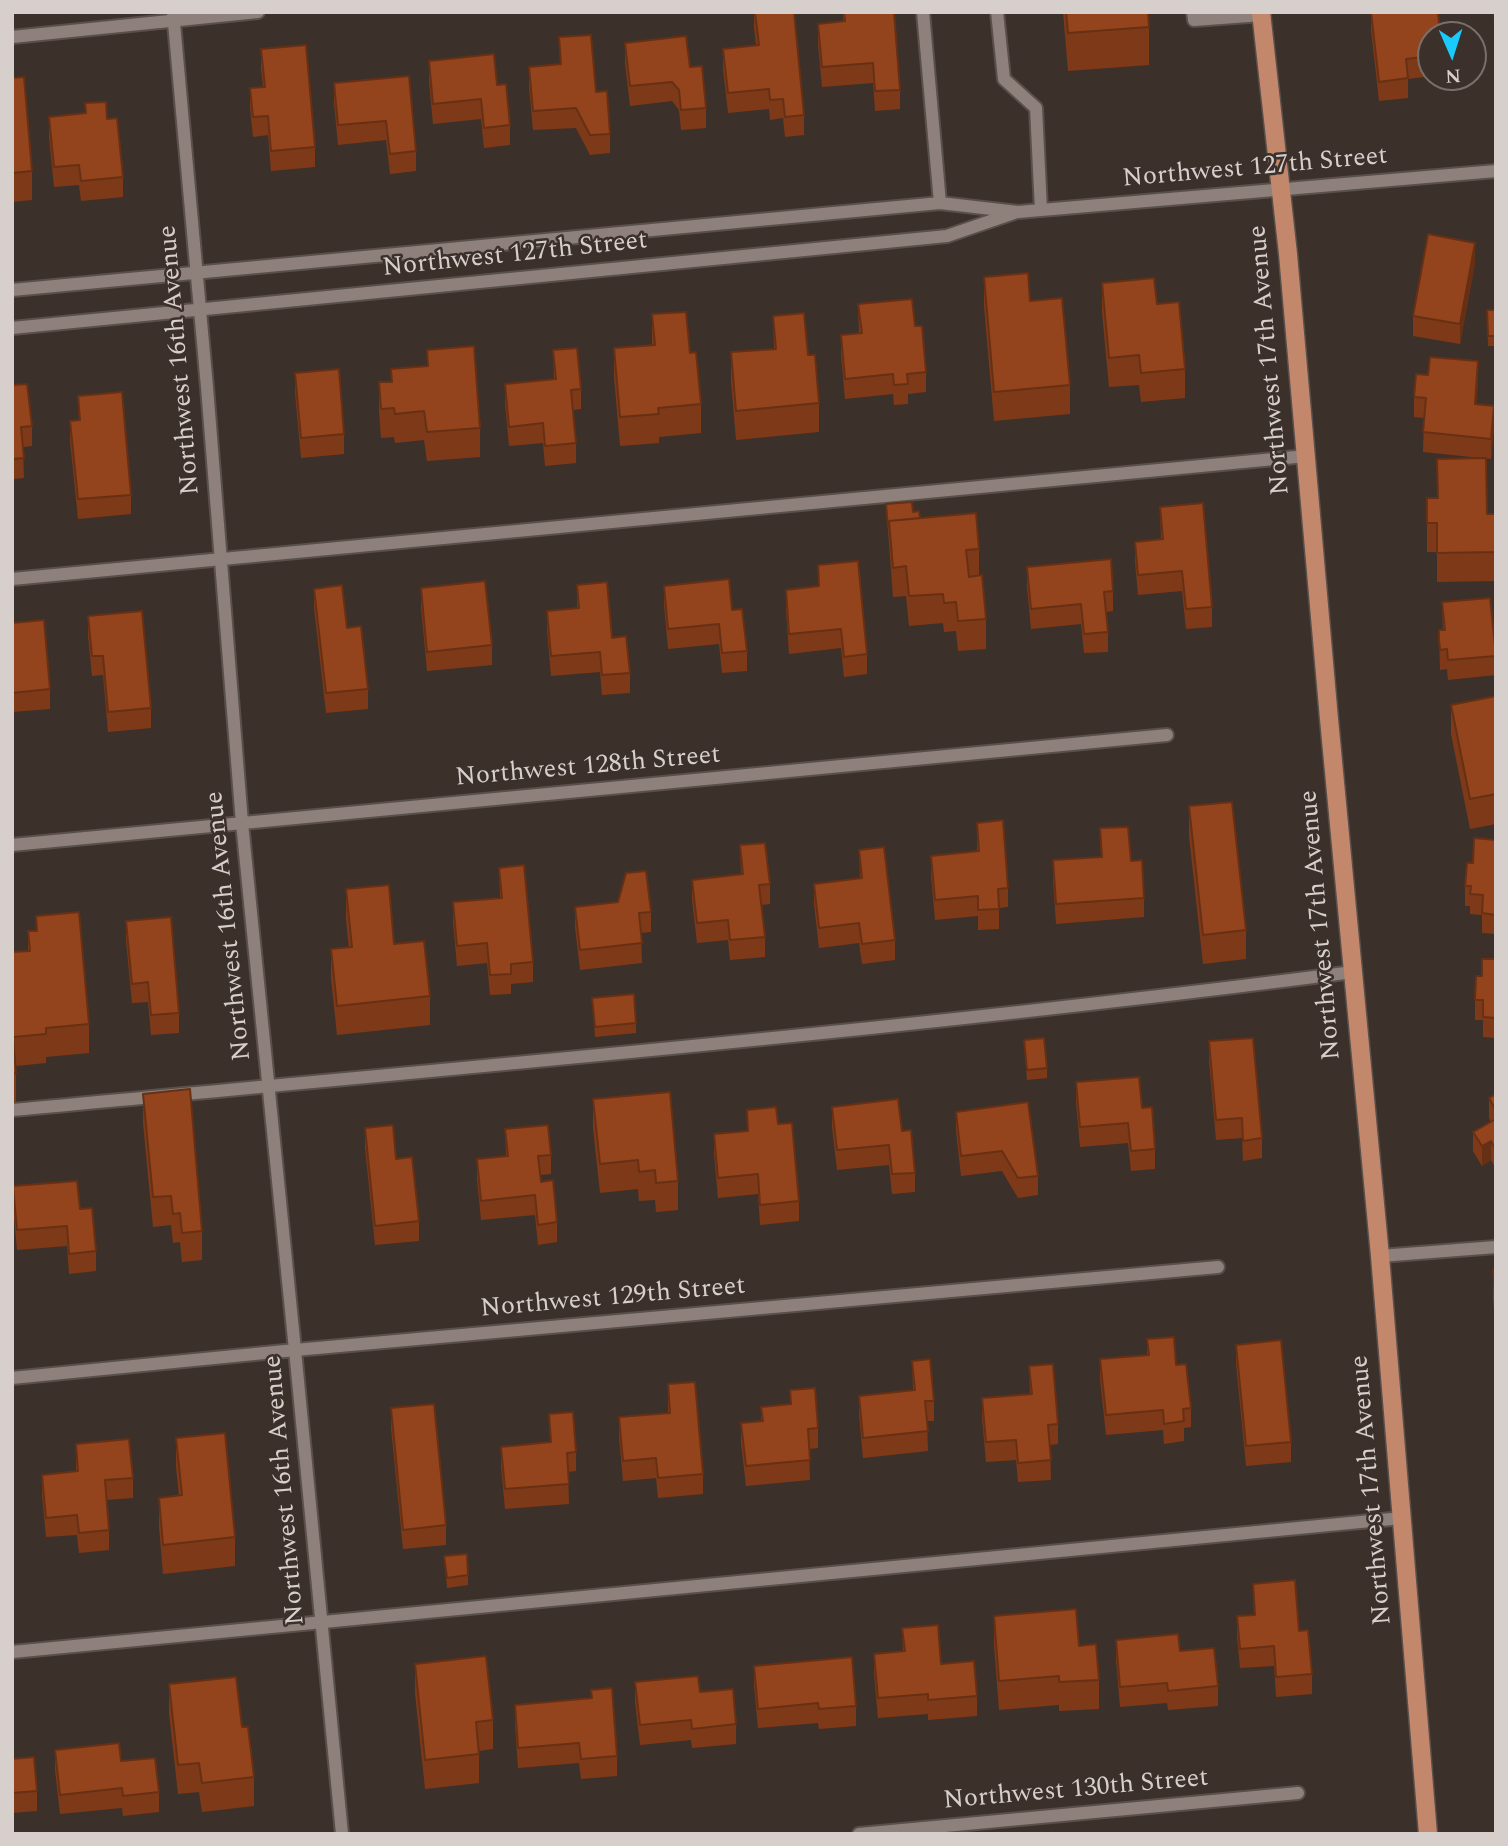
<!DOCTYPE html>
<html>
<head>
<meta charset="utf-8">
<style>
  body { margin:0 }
  #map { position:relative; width:1508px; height:1846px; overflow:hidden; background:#3c302b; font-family:Spectral,serif }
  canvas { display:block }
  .frame { position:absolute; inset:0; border:14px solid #d7cfcc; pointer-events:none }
  .north { position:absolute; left:1417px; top:21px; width:70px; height:70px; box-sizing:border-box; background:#3c302b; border:2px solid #7a706b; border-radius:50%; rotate:177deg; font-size:19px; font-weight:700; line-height:28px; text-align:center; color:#d7cfcc }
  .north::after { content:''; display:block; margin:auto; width:24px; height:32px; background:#1bc9fc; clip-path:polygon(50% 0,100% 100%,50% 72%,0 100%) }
</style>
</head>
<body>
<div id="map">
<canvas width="1508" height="1846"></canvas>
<div class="frame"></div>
<div class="north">N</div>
</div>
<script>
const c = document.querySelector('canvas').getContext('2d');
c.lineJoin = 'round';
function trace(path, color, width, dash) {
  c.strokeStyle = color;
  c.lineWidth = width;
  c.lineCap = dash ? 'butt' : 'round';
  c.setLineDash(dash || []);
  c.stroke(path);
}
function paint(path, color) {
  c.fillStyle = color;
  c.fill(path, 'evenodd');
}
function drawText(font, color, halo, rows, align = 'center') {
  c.font = font + ' Spectral,serif';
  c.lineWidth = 5;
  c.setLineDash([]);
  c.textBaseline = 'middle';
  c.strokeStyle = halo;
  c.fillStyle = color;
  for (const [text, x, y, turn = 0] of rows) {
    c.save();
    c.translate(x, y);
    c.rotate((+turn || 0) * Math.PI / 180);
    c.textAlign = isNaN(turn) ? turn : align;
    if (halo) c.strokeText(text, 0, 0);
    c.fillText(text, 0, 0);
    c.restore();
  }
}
const minor = new Path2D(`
  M173,12L207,387L242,823L295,1350L342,1834
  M923,12L940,203
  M997,12L1004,79L1036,108L1041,210
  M1193,12L1194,20L1262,15
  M12,37L258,12
  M12,290L940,203L1018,212L1496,171
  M12,328L947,236L1014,213
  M12,579L1306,456
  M12,845L1167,735
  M12,1110C460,1068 907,1030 1353,972
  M1380,1256L1496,1247
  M12,1378L295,1350L1218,1267
  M12,1652L1402,1518
  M859,1834L1298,1793`);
const major = new Path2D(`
  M1261,12L1288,254L1329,719L1380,1256L1428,1834`);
trace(minor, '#594f4b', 16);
trace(major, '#594f4b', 21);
trace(minor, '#8e807a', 12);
trace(major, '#c3876c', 18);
paint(new Path2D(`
  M754,12L804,115V135L785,137L783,118L770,120L769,109L728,113L723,69V49L756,45L754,28Z
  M843,12H894L900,90V109L875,111L873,83L822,87L818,44V24L843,21Z
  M1063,12H1148L1149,27V65L1068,71Z
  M1371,12L1431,35V76L1408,79V98L1379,101L1371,30Z
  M559,37L596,92L610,134V153L590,155L576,128L533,130L529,87V67L560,64Z
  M625,43L690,67L706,108V128L681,130L679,110L672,101L630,106L625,63Z
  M261,49L315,147V167L271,171L268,135L253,137L250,108V88L263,87L261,69Z
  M429,61L497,85L510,125V145L484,148L481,119L433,124L429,81Z
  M409,76L416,151V171L390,174L386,140L338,145L334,103V83Z
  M12,78L32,171V200L12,202Z
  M85,103L107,119L123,177V197L81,201L79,185L54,187L49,137V117L85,113Z
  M1475,263L1460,344L1413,336V316Z
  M984,277L1030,301L1070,385V414L994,421L984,306Z
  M1102,283L1157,304L1185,369V398L1141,402L1139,385L1109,387L1102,312Z
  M858,304L915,326L926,372V392L908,394V404L894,405L893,394L845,399L841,355V335L859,334Z
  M1487,310H1496V346H1488Z
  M652,314L690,353L701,404V433L659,437V443L620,446L614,377V348L652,345Z
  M773,316L808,355L819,403V432L736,440L731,381V352L774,349Z
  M427,350L480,428V457L427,461L424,440L395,443L394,437L381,438L379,411V382H391V369L427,366Z
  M553,350L581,389V409L573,410L576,443V463L545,466L543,443L509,446L505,404V384L554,379Z
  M295,373L344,434V454L301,458L295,393Z
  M1478,381L1476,404L1494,426L1491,459L1423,452L1424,418L1414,417V397Z
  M12,385L32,426V446L23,447L24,478L12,479Z
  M78,396L131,495V514L78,519L70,441V421L79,420Z
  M1427,498L1487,514H1496V581L1437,582V552H1427Z
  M886,504L913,512L920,518L979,549V576L986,619V649L958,651L956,631L944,632L943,623L909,626L906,596L893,597Z
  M1160,507L1212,607V627L1186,629L1182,591L1138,595L1135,562V542L1161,540Z
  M818,565L867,654V674L844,677L841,648L789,654L786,610V590L818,586Z
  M1027,567L1113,591V611L1106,612L1108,632V652L1084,653L1081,624L1031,629L1027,587Z
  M577,585L612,638L630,673V693L602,695L600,672L551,676L547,630V611L577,608Z
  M664,586L732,610L747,651V671L722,673L719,644L668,649L664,605Z
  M421,588L492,645V665L427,671L421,608Z
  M314,589L347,628L368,689V709L326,713L314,608Z
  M1442,602L1496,656V675L1448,680L1447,669L1440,670L1439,630H1443Z
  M88,616L151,708V728L108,732L103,675L92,676L88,636Z
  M12,623L50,689V709L12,712Z
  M1496,696V824L1470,829L1451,734V705Z
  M1189,806L1246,930V959L1203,964L1189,836Z
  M977,823L1008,888V907L999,908V929L978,930V916L935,920L931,876V856L977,852Z
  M1100,828L1131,861L1144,898V917L1056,924L1053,880V860L1101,857Z
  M1496,840V934L1482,933V915L1470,914V906H1465V886L1473,863Z
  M740,845L770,884V904L761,905L765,937V957L730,960L728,940L697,943L692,900V880L741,874Z
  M859,850L895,940V960L862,964L859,943L819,948L814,904V884L860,878Z
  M499,868L533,962V982L511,984V994L490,995L487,963L457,966L453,922V902L500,898Z
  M346,889L394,944L430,996V1025L337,1035L331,978V949L349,948L346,919Z
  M575,907L651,912V932L641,933L642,963L580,970L575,927Z
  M36,916L89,1024V1053L46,1057V1063L16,1066V1102L12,1103V952L28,951V931H36Z
  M126,921L179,1013V1033L151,1035L148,1002L132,1003L126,941Z
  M1496,959V1038L1483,1037V1020H1475V1000L1482,976Z
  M592,998L636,1023V1033L595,1037Z
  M1024,1040L1047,1068V1078L1027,1080Z
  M1209,1041L1262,1138V1158L1243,1161L1242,1138L1216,1140L1209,1061Z
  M1076,1082L1142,1108L1155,1149V1169L1131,1171L1128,1143L1080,1147L1076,1102Z
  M143,1094L202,1231V1260L182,1262L180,1242L173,1243L171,1225L153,1227L143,1123Z
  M1496,1094V1169L1491,1160L1482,1166L1473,1151V1132L1491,1122L1489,1118V1098Z
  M593,1099L678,1181V1210L656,1212L655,1200L639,1201L638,1189L600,1193L593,1128Z
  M832,1107L902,1131L915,1173V1192L892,1194L889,1165L837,1170L832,1127Z
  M747,1110L778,1124L799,1201V1221L760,1225L758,1194L718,1198L714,1154V1134L747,1131Z
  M956,1112L1038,1176V1195L1018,1198L1002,1171L961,1176L956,1131Z
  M365,1128L396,1159L419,1221V1241L375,1245L365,1148Z
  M505,1129L551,1155V1174L540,1175L541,1182L557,1222V1242L538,1245L535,1215L481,1220L477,1179V1159L506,1156Z
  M13,1186L80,1209L96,1251V1271L69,1274L67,1246L17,1250L13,1206Z
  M1493,1270H1496V1333L1493,1299Z
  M1147,1339L1176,1365L1191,1408V1427L1184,1428V1441L1164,1444L1163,1430L1106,1435L1100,1379V1359L1147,1355Z
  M1236,1345L1291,1442V1462L1246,1466L1236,1364Z
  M912,1361L934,1401V1421H927L928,1451L863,1458L859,1415V1396L913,1390Z
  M1029,1366L1058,1424V1444L1050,1445L1051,1480L1018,1482L1016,1460L986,1462L982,1418V1398L1030,1394Z
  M668,1384L703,1474V1494L658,1498L656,1478L623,1481L619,1437V1417L668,1413Z
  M790,1390L818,1428V1448L809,1449L810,1480L746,1486L741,1443V1423L761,1421V1407L790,1404Z
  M391,1408L446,1525V1545L403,1549L391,1428Z
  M549,1414L576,1452V1471L568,1472L569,1504L505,1509L501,1467V1447L550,1442Z
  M176,1438L235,1537V1566L163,1574L159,1527V1498L179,1496L176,1467Z
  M76,1444L133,1478V1498L106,1500L109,1530V1550L79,1553L77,1535L46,1537L42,1495V1475L76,1471Z
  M444,1556L468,1575V1585L447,1588Z
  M1253,1584L1299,1631L1312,1674V1694L1276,1697L1274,1666L1240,1668L1237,1636V1616L1254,1615Z
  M994,1616L1079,1646L1099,1680V1709L1059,1711V1705L999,1710L994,1645Z
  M902,1628L977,1696V1716L928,1720V1714L878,1718L874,1674V1654L903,1652Z
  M1116,1640L1180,1651L1218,1686V1706L1168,1710L1167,1703L1120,1707L1116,1660Z
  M415,1664L493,1720V1749L479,1751V1783L425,1789L415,1693Z
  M754,1666L856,1706V1726L819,1729L818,1723L758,1728L754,1686Z
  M635,1682L700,1692L736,1724V1744L692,1748L691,1740L640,1745L635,1702Z
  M169,1684L242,1727L254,1777V1806L202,1812L199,1792L178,1794L169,1713Z
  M515,1705L617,1756V1776L581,1779L579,1763L518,1768L515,1725Z
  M55,1750L121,1761L159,1792V1812L123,1816L122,1808L60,1814L55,1770Z
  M12,1759L37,1791V1811L12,1813Z`), '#7e3a18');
paint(new Path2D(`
  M1475,243V263L1460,344V324Z
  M1478,361V381L1475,424V404Z
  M1494,406V426L1491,459V439Z
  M1491,1141V1160L1482,1166V1146Z`), '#673014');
const building = new Path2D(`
  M755,12H794L804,115L785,117L783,99L770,100L769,89L728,93L723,49L759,45Z
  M844,12H894L900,90L875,91L873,63L822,67L818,24L845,21Z
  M1066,12H1148L1149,27L1068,33Z
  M1371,12H1438L1440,35H1431V56L1406,59L1408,78L1379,82Z
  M1494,12H1496V30Z
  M591,35L596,92L607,91L610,134L590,135L576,108L533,111L529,67L561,64L559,37Z
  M686,36L690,67L702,66L706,108L681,110L679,90L672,82L630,86L625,43Z
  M306,45L315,147L271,151L268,116L253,117L250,88L265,87L261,49Z
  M494,54L497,85L506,84L510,125L484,128L481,99L433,104L429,61Z
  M409,76L416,151L390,154L386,121L338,125L334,83Z
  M24,77L32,171L12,173V78Z
  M106,102L107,119L117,118L123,177L81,181L79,165L54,167L49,117L86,113L85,103Z
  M1428,234L1475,243L1460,324L1413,316Z
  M1028,273L1030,301L1062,298L1070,385L994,392L984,277Z
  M1154,278L1157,304L1179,302L1185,369L1141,373L1139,355L1109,358L1102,283Z
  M912,299L915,326H922L926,372L907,374L908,384L894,385L893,374L845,379L841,335L862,333L858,304Z
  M1487,310H1496V336H1488Z
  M686,312L690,353L696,352L701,404L658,408L659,414L620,417L614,348L655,345L652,314Z
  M804,313L808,355H815L819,403L736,411L731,352L776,349L773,316Z
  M474,346L480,428L427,432L424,411L395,414L394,408L381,409L379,382H392L391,369L428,366L427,350Z
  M577,348L581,389L571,390L576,443L545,446L543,423L509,427L505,384L556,379L553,350Z
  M1430,357L1478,361L1475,404L1494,406L1491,439L1423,432L1426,398L1414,397L1416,374L1428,375Z
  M339,369L344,434L301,438L295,373Z
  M27,384L32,426L21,427L24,458L12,459V385Z
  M122,392L131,495L78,499L70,421L80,420L78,396Z
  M1486,458L1487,514H1496V552L1437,553V523H1427V498H1438L1437,459Z
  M912,502L913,512L919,511L920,518L889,521L888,528L886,504Z
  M1203,503L1212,607L1186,609L1182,571L1138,575L1135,542L1163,539L1160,507Z
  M976,513L979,549L966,550L969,577L982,575L986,619L958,621L956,602L944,603L943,594L909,596L906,566L893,568L889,521Z
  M1111,559L1113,591L1104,592L1108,632L1084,634L1081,604L1031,609L1027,567Z
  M858,561L867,654L844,657L841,629L789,634L786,590L819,586L818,565Z
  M729,579L732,610L742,609L747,651L722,653L719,624L668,629L664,586Z
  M485,581L492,645L427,652L421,588Z
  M607,582L612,638L626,636L630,673L602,675L600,652L551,656L547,611L579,608L577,585Z
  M342,585L347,628L361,626L368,689L326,693L314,589Z
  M1490,598L1496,656L1448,660L1447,649L1440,650L1439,640V630H1445L1442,602Z
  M142,611L151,708L108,712L103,656H92L88,616Z
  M44,620L50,689L12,693V623Z
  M1496,696V794L1470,799L1451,705Z
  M1232,802L1246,930L1203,935L1189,806Z
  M1003,820L1008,888L998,889L999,909L978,910V896L935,900L931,856L979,851L977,823Z
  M1128,827L1131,861L1142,860L1144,898L1056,904L1053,860L1102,857L1100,828Z
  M1474,838L1496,840V915L1482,913L1483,895L1470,894L1471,886H1465L1467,863H1473Z
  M765,843L770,884L759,885L765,937L730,940L728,920L697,923L692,880L743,874L740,845Z
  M884,847L895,940L862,944L859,923L819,928L814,884L862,878L859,850Z
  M524,865L533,962L511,964V974L490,975L487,943L457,946L453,902L502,898L499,868Z
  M646,871L651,912L639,913L642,943L580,950L575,907L618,902L626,873Z
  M389,885L394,944L424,941L430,996L337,1006L331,949L352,947L346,889Z
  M79,912L89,1024L46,1028V1034L13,1037L16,1073L12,1074V952L30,951L28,931H37L36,916Z
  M171,917L179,1013L151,1015L148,982L132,984L126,921Z
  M1482,959H1496V1018L1483,1017V1000H1475L1476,976H1482Z
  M634,994L636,1023L595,1027L592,998Z
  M1044,1038L1047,1068L1027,1070L1024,1040Z
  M1253,1038L1262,1138L1243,1141L1242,1118L1216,1120L1209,1041Z
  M1139,1077L1142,1108L1152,1107L1155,1149L1131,1151L1128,1123L1080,1127L1076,1082Z
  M190,1089L202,1231L182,1233L180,1213L173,1214L171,1196L153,1197L143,1094Z
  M670,1092L678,1181L656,1183L655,1170L639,1172L638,1160L600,1164L593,1099Z
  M1496,1094V1111L1489,1098Z
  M898,1099L902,1131L911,1130L915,1173L892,1174L889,1145L837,1150L832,1107Z
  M1028,1102L1038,1176L1018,1178L1002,1151L961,1156L956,1112Z
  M776,1107L778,1124L792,1123L799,1201L760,1205L758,1174L718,1178L714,1134L748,1131L747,1110Z
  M1496,1119V1150L1491,1141L1482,1146L1473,1132Z
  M393,1125L396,1159L412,1157L419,1221L375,1226L365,1128Z
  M548,1125L551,1155L538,1156L541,1182L553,1180L557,1222L538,1225L535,1195L481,1201L477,1159L508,1156L505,1129Z
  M77,1181L80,1209L92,1208L96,1251L69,1254L67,1226L17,1230L13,1186Z
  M1493,1270H1496V1304Z
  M1174,1337L1176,1365L1186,1364L1191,1408L1183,1409L1184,1421L1164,1424L1163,1410L1106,1415L1100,1359L1149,1355L1147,1339Z
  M1281,1340L1291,1442L1246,1446L1236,1345Z
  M930,1359L934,1401H925L928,1431L863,1438L859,1396L915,1390L912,1361Z
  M1053,1364L1058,1424L1048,1425L1051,1460L1018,1463L1016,1440L986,1442L982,1398L1032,1394L1029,1366Z
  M695,1382L703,1474L658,1478L656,1458L623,1461L619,1417L670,1413L668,1384Z
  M815,1388L818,1428L808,1429L810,1460L746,1466L741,1423L763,1421L761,1407L791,1404L790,1390Z
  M434,1404L446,1525L403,1530L391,1408Z
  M573,1412L576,1452L567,1453L569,1484L505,1489L501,1447L551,1442L549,1414Z
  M225,1433L235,1537L163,1545L159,1498L182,1495L176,1438Z
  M129,1439L133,1478L105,1480L109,1530L79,1533L77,1515L46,1518L42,1475L78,1471L76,1444Z
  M467,1554L468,1575L447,1578L444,1556Z
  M1295,1580L1299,1631L1308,1630L1312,1674L1276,1677L1274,1646L1240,1649L1237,1616L1255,1615L1253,1584Z
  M1076,1609L1079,1646L1096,1644L1099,1680L1059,1682V1676L999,1681L994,1616Z
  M938,1625L941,1664L974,1661L977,1696L928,1700V1694L878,1698L874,1654L905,1651L902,1628Z
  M1178,1634L1180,1651L1214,1648L1218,1686L1168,1691L1167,1683L1120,1687L1116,1640Z
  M486,1656L493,1720L476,1722L479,1754L425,1760L415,1664Z
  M852,1657L856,1706L819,1709L818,1703L758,1709L754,1666Z
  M698,1676L700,1692L733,1689L736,1724L692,1729L691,1720L640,1725L635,1682Z
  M236,1677L242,1727H248L254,1777L202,1783L199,1763L178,1765L169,1684Z
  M612,1688L617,1756L581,1759L579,1743L518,1748L515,1705L592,1698L591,1690Z
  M119,1743L121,1761L155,1758L159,1792L123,1796L122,1788L60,1795L55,1750Z
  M34,1757L37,1791L12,1793V1759Z`);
paint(building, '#93441c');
trace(building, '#673014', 2);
drawText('26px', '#d7cfcc', '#3c302b', [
  ["Northwest 127th Street",1255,169,-5],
  ["Northwest 127th Street",515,256,-6],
  ["Northwest 16th Avenue",181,360,-95],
  ["Northwest 17th Avenue",1271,360,-95],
  ["Northwest 128th Street",588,768,-5],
  ["Northwest 17th Avenue",1322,925,-95],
  ["Northwest 16th Avenue",230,926,-96],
  ["Northwest 129th Street",613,1299,-5],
  ["Northwest 16th Avenue",286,1490,-95],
  ["Northwest 17th Avenue",1373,1490,-95],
  ["Northwest 130th Street",1076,1791,-5]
]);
</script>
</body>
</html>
